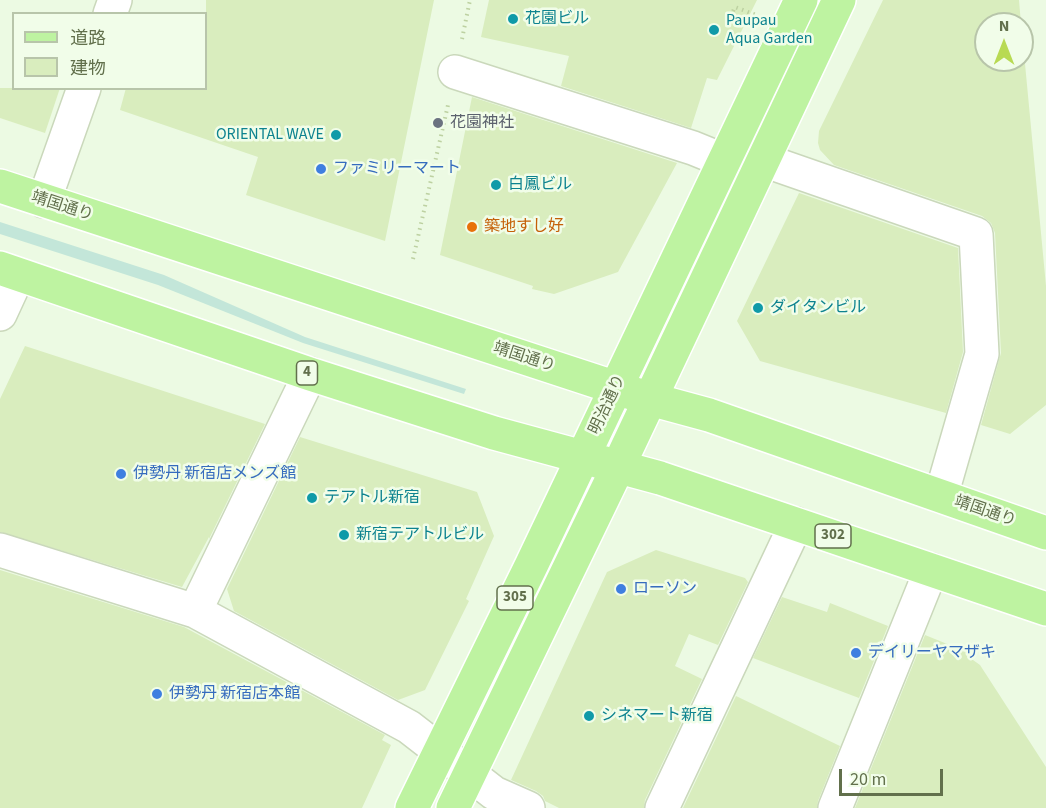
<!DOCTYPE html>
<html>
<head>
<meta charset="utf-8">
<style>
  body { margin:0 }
  #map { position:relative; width:1046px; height:808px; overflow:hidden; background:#ecfae3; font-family:"Source Sans 3","Noto Sans JP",sans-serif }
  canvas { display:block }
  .legend { position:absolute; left:12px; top:12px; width:195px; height:78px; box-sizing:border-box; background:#f1fde9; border:2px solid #b8c5aa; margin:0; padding:8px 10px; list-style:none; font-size:18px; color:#62704c }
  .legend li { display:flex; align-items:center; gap:12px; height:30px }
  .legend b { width:30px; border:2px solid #b8c5aa }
  .north { position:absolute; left:974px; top:12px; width:60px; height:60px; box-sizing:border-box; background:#f1fde9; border:2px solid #b8c5aa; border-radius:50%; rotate:0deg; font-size:16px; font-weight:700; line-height:24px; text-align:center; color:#62704c }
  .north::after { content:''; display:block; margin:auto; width:21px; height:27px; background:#b8da53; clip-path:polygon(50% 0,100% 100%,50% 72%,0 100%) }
  .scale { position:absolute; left:839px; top:769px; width:104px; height:27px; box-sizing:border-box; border:3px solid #62704c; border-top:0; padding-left:8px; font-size:18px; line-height:21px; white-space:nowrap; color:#62704c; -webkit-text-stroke:4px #f1fde9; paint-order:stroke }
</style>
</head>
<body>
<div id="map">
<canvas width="1046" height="808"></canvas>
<ul class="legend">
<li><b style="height:8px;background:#bef3a1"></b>道路</li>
<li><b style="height:16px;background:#d9edbe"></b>建物</li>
</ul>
<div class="north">N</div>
<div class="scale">20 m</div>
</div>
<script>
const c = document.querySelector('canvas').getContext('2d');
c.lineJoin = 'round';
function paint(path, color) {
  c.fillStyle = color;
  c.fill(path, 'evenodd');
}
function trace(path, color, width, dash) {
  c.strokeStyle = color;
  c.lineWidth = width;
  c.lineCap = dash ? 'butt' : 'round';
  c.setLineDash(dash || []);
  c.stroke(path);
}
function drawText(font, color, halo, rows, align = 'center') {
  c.font = font + ' "Source Sans 3","Noto Sans JP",sans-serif';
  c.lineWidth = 5;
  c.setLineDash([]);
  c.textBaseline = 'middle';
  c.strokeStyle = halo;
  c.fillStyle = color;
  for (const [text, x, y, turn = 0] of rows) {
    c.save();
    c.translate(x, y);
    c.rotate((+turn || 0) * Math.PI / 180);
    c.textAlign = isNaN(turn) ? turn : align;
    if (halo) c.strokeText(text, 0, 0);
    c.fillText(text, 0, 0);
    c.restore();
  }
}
paint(new Path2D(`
  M0,222L164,275L305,337L466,389L464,394L303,343L158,285L0,234Z`), '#c3e6d9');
paint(new Path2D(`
  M206,0H434L385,241L246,195L258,157L120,110L126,88H206Z
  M489,0H757L717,80L707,78L691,128L561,86L569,56L481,37Z
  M883,0H1019L1021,24H986V60H1022V32L1046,286V405L1010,434L981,425L1001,353L995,233L991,223L982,216L834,165L820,150L818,143L819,131Z
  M0,88H60L45,133L0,118Z
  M472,97L677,163L618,272L554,294L532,289L533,286L440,255Z
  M799,193L958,248L963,352L946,413L760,361L737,321Z
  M25,346L265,424L209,539V537L182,587L0,532V399Z
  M300,437L477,492L494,536L466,599L469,601L425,690L398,700L234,611L227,589Z
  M656,550L745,578L748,582L718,645L689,634L675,666L702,679L645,800L644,808H559L545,801L543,796L536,791L511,780L607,572Z
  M0,570L184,627L385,735L382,740L391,745L362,808H0Z
  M782,597L827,612L830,603L888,626L859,698L753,658Z
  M925,635L967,652L966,655L980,665L1046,767V808H855Z
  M736,696L840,746L818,801L817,808H683Z`), '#d9edbe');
const minor = new Path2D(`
  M110,14L115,0
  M455,72L693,148L725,161
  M763,160L976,234L982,354L941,496
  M44,201L84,88
  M0,314L18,275
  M0,550L195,611L409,727L494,793L528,808
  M195,611L310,374
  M662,808L796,524
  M835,808L931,570`);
const major = new Path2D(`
  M0,186L650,399L709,415L1046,533
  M0,268L310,374L494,433L660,478L1046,609
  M412,808L531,566L801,0
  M453,808L618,467L839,0`);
trace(minor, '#cad8bb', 36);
trace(major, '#fff', 36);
trace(new Path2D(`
  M728,22L735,7L756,15
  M462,39L470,0
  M413,259L448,105`), '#bdd1a1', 4, [1.5, 4.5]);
trace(minor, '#fff', 33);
trace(major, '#bef3a1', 33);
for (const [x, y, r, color] of [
  [513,19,6,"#0f9aa8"],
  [714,30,6,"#0f9aa8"],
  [438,123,6,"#6b7280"],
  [336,135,6,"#0f9aa8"],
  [321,169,6,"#3f7fe0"],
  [496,185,6,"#0f9aa8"],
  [472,227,6,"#e8710a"],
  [758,308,6,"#0f9aa8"],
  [121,474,6,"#3f7fe0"],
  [312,498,6,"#0f9aa8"],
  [344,535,6,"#0f9aa8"],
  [621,589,6,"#3f7fe0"],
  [856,653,6,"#3f7fe0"],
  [157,694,6,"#3f7fe0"],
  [589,716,6,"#0f9aa8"]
]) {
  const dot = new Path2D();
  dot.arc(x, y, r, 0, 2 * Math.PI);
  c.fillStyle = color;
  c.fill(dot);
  trace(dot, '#f1fde9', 2);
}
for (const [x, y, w] of [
  [307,373,21],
  [833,536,36],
  [515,598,36]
]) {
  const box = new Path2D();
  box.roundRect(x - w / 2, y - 12, w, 24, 4.5);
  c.fillStyle = '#f1fde9';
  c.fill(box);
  trace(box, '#62704c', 1.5);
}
drawText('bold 15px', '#62704c', null, [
  ["4",307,373],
  ["302",833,536],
  ["305",515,598]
]);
drawText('16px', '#0d838f', '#f1fde9', [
  ["花園ビル",525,19],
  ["Paupau",726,21],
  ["Aqua Garden",726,39],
  ["ORIENTAL WAVE",324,135,"right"],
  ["白鳳ビル",508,185],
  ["ダイタンビル",770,308],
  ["テアトル新宿",324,498],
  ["新宿テアトルビル",356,535],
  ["シネマート新宿",601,716]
], 'left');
drawText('16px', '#5b616d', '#f1fde9', [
  ["花園神社",450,123]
], 'left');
drawText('16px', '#366cbe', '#f1fde9', [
  ["ファミリーマート",333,169],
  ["伊勢丹 新宿店メンズ館",133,474],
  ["ローソン",633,589],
  ["デイリーヤマザキ",868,653],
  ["伊勢丹 新宿店本館",169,694]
], 'left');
drawText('16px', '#62704c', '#f1fde9', [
  ["靖国通り",62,207,18],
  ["靖国通り",524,358,18],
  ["明治通り",608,405,-65],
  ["靖国通り",985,512,19]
]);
drawText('16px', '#c56008', '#f1fde9', [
  ["築地すし好",484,227]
], 'left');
</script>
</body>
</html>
